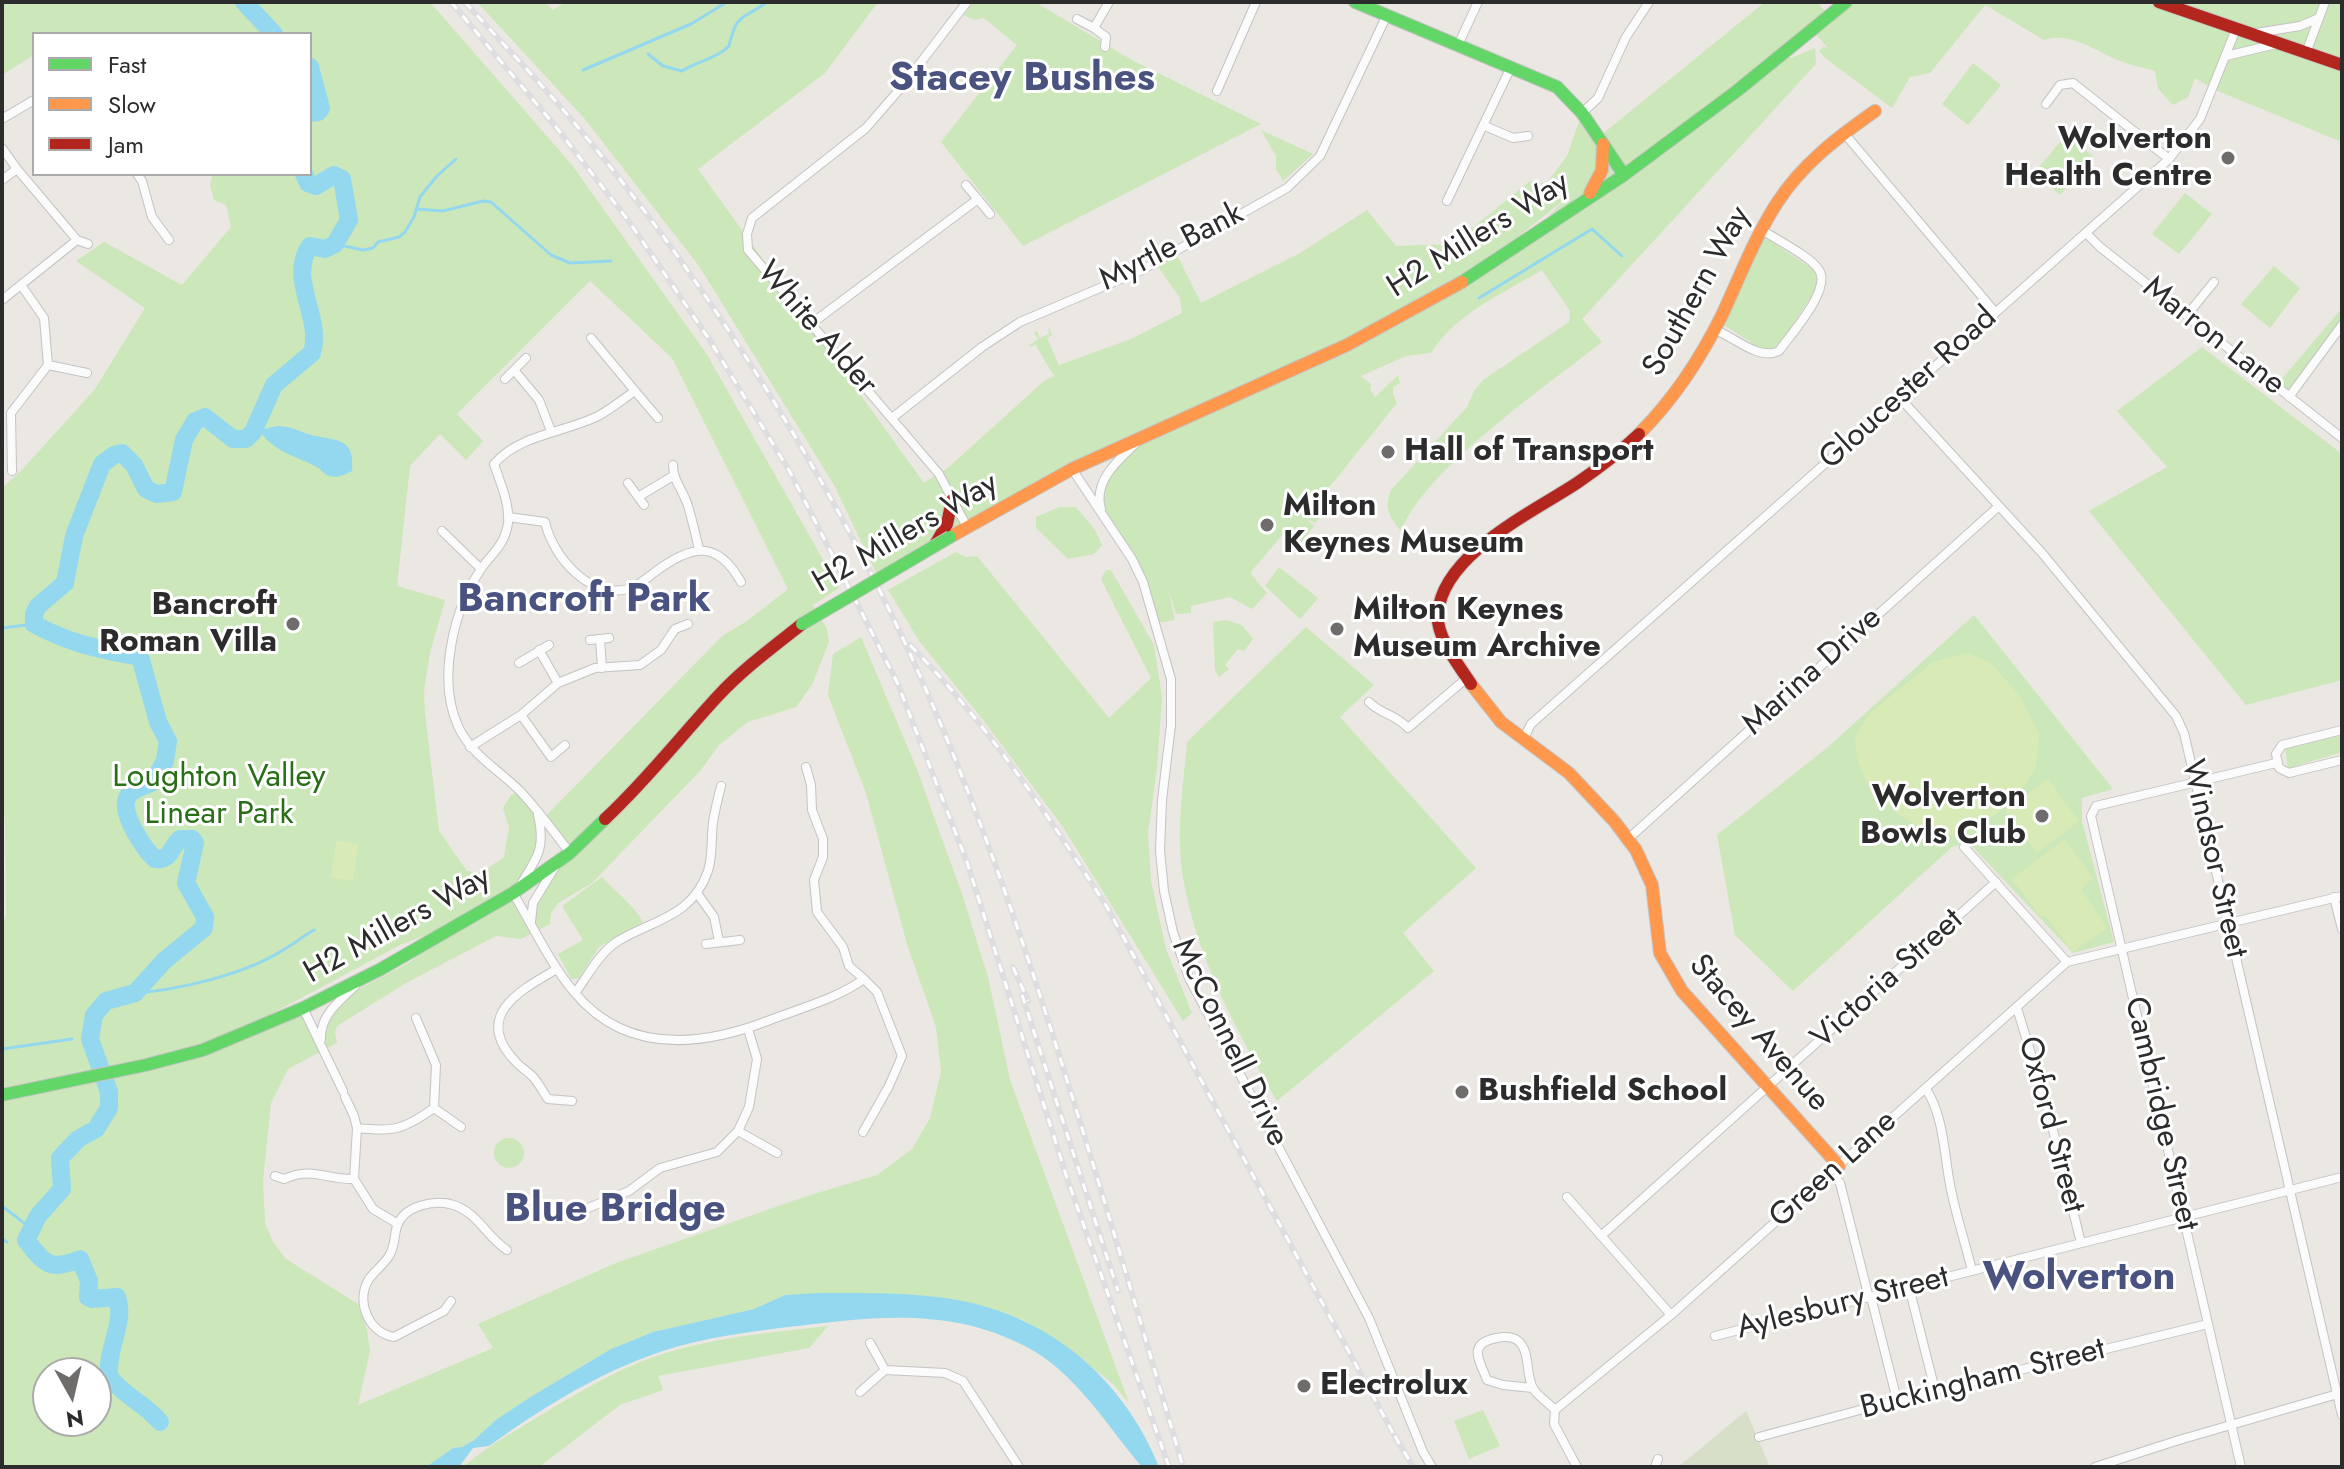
<!DOCTYPE html>
<html>
<head>
<meta charset="utf-8">
<style>
  body { margin:0 }
  #map { position:relative; width:2344px; height:1469px; overflow:hidden; background:#ebe7e2; font-family:Jost,sans-serif }
  canvas { display:block }
  .frame { position:absolute; inset:0; border:4px solid #2c2c2c; pointer-events:none }
  .legend { position:absolute; left:32px; top:32px; width:280px; height:144px; box-sizing:border-box; background:#fff; border:2px solid #ababab; margin:0; padding:10px 14px; list-style:none; font-size:24px; color:#2c2c2c }
  .legend li { display:flex; align-items:center; gap:16px; height:40px }
  .legend b { width:40px; border:2px solid #ababab }
  .north { position:absolute; left:32px; top:1357px; width:80px; height:80px; box-sizing:border-box; background:#fff; border:2px solid #ababab; border-radius:50%; rotate:172deg; font-size:22px; font-weight:700; line-height:32px; text-align:center; color:#2c2c2c }
  .north::after { content:''; display:block; margin:auto; width:28px; height:36px; background:#6f6d6c; clip-path:polygon(50% 0,100% 100%,50% 72%,0 100%) }
</style>
</head>
<body>
<div id="map">
<canvas width="2344" height="1469"></canvas>
<div class="frame"></div>
<ul class="legend">
<li><b style="height:10px;background:#63d668"></b>Fast</li>
<li><b style="height:10px;background:#ff974d"></b>Slow</li>
<li><b style="height:10px;background:#b3261e"></b>Jam</li>
</ul>
<div class="north">N</div>
</div>
<script>
const c = document.querySelector('canvas').getContext('2d');
c.lineJoin = 'round';
function paint(path, color) {
  c.fillStyle = color;
  c.fill(path, 'evenodd');
}
function trace(path, color, width, dash) {
  c.strokeStyle = color;
  c.lineWidth = width;
  c.lineCap = dash ? 'butt' : 'round';
  c.setLineDash(dash || []);
  c.stroke(path);
}
function drawText(font, color, halo, rows, align = 'center') {
  c.font = font + ' Jost,sans-serif';
  c.lineWidth = 6;
  c.setLineDash([]);
  c.textBaseline = 'middle';
  c.strokeStyle = halo;
  c.fillStyle = color;
  for (const [text, x, y, turn = 0] of rows) {
    c.save();
    c.translate(x, y);
    c.rotate((+turn || 0) * Math.PI / 180);
    c.textAlign = isNaN(turn) ? turn : align;
    if (halo) c.strokeText(text, 0, 0);
    c.fillText(text, 0, 0);
    c.restore();
  }
}
paint(new Path2D(`
  M2,2H430L572,165L706,353L839,588L813,605L827,629L829,642L812,685L796,707L748,722L719,745L700,771L592,883L558,903L551,913L550,924L521,939L496,936L406,983L337,1026L335,1033L337,1043L288,1069L271,1103L263,1181L265,1223L273,1242L286,1259L358,1304L367,1330L370,1351L358,1405L493,1348L478,1324L616,1263L804,1197L877,1175L912,1149L930,1118L941,1072L936,1027L907,944L866,793L828,695L833,654L861,637L916,767L962,894L988,977L1010,1080L1129,1403L1113,1384L1065,1346L1023,1320L1003,1312L936,1297L891,1294L785,1295L754,1309L653,1332L611,1349L532,1396L497,1419L474,1440L462,1447L453,1448L426,1467H2V929L6,915L5,824L2,783V488L21,471L95,389L145,308L76,261L104,242L182,285L231,227L226,205L214,200L210,184L213,174H310V34H34V55L2,75ZM590,281L672,358L788,589L747,621L722,636L543,819L570,852L533,903L530,921L516,891L543,838L537,812L520,791L511,795L503,808L509,827L504,857L481,873L467,871L439,831L425,713L424,690L430,653L445,600L397,586L410,466L440,434L466,460L483,441L457,414ZM447,928L410,962L357,990L327,1014L320,1041L303,1008L217,1043L402,944ZM48,1373H96V1421H48Z
  M477,2H545L553,10L566,2H878L825,73L698,169L924,483L949,467L1045,380L1054,376L1035,344L1031,347L1025,340L1030,345L1038,339L1034,333L1037,331L1040,338L1049,334L1048,326L1052,335L1047,338L1059,365L1131,339L1182,313L1180,298L1156,264L1176,253L1201,303L1300,253L1367,210L1396,246L1453,244L1530,181L1546,184L1567,156L1582,113L1600,136L1765,2H1817L1829,15L1846,2H2342V142L2213,89L2195,78L2188,97L2173,105L2158,89L2155,71C2141,67 2125,64 2111,57C2092,48 2067,32 2044,40L1985,5L1930,73L1910,77L1892,108L1825,58L1819,51L1823,47L1828,48L1812,30L1781,57L1791,58L1815,48L1816,64L1582,319L1602,342C1548,385 1425,469 1401,531C1389,516 1384,508 1391,490L1467,407L1474,391L1483,380L1569,322L1570,311L1542,270C1503,294 1457,312 1431,353L1406,356L1361,376L1371,384L1370,389L1375,397L1398,375L1400,383L1393,387V394L1397,403L1315,505L1324,513L1315,523L1305,517L1314,526L1300,544L1284,533L1250,573L1267,593L1252,609L1230,597L1191,606V613L1176,614L1168,588L1175,620L1156,623L1143,582L1103,519V481L1145,436L878,577L834,485L699,266L584,118ZM1614,181L1468,277L1565,199L1548,217Z
  M973,2H1035L1132,60L1261,124L1023,246L941,142L1017,45L984,18L974,20L964,15Z
  M1973,63L2001,85L1968,125L1942,104Z
  M1261,130L1313,154L1283,181L1276,169V156Z
  M2066,135L2093,156L2060,195L2034,173Z
  M2185,193L2212,214L2179,254L2152,234Z
  M1763,236L1817,272L1818,283L1813,294L1782,341L1772,349H1761L1724,325Z
  M2274,266L2300,288L2270,328L2241,304Z
  M2342,308V326L2289,397L2276,386Z
  M2202,347L2342,454V680L2246,705L2089,511L2167,467L2117,411Z
  M1060,507H1076L1095,530L1102,545L1094,554L1068,559L1036,528V517Z
  M956,552L966,557L977,556L1109,718L1151,678L1101,579L1106,570H1111L1154,645L1162,697L1157,768L1148,833L1151,881L1166,949L1192,1013L1183,1021L1063,827L984,721L920,642L888,590Z
  M1279,567L1318,598L1300,619L1265,586Z
  M1974,615L2113,789L2082,798V821L2114,942L2073,953L1968,842L1952,847L1793,991L1735,935L1717,835L1828,747Z
  M1226,620L1242,625L1253,639L1244,651L1238,649L1225,665L1229,669L1219,677L1215,670L1213,622Z
  M1306,627L1374,685L1340,717L1476,868L1403,933L1434,971L1277,1101C1238,1033 1198,961 1184,883C1175,837 1183,788 1187,742Z
  M2342,735V752L2299,765L2297,768H2288L2285,748L2307,740L2311,742Z
  M602,877C616,893 633,904 643,922L599,947L579,978L571,979L558,954L583,940L562,906Z
  M494 1153a15 15 0 1 1 30 0a15 15 0 1 1-30 0Z
  M828,1326L809,1348L658,1376L663,1390L620,1405L539,1467H463C479,1453 495,1443 513,1432C565,1401 617,1366 676,1350C726,1336 777,1332 828,1326Z
  M1483,1410L1500,1446L1469,1459L1454,1421Z`), '#cce7b9');
paint(new Path2D(`
  M1746,1411L1770,1467H1678Z`), '#d7dfc9');
paint(new Path2D(`
  M1968,653L1990,662L2019,695L2039,733L2036,768L2017,797L1980,827L1952,835L1927,831L1898,814L1865,779L1857,759L1855,736L1871,712L1933,662Z
  M2048,779L2079,821L2037,853L2005,810Z
  M2065,839L2093,878L2081,889L2107,928L2073,952L2045,915L2041,917L2012,879Z
  M336,841L358,844L353,881L331,878Z`), '#d8ebb7');
paint(new Path2D(`
  M278,426C296,427 300,433 316,436C338,441 355,438 352,471C344,475 336,479 327,475C323,473 321,469 317,467C298,457 275,452 262,434L264,429Z
  M820,1293C858,1293 898,1292 937,1297C1039,1308 1121,1372 1159,1467H1142C1106,1425 1076,1372 1025,1346C948,1306 870,1317 788,1327C740,1333 692,1339 646,1357C590,1378 538,1411 489,1446L473,1448L459,1467H426L453,1448L462,1447L474,1440L497,1419L532,1396L611,1349L653,1332L754,1309L785,1295Z`), '#93d8ef');
trace(new Path2D(`
  M648,54L663,66L682,71C697,61 716,59 729,46C737,12 741,21 767,2
  M583,70L691,24L727,2
  M416,209L443,211L483,201L491,202L551,255L570,263L611,261
  M335,244L363,250L373,248L378,242L399,237L405,232L414,217L420,197L436,177L456,159
  M1479,298L1592,229L1622,256
  M2,628L34,624
  M135,993C179,990 246,974 283,950C294,944 303,936 314,930
  M2,1049L72,1039
  M2,1206L32,1229
  M2,1239L7,1242`), '#93d8ef', 3);
trace(new Path2D(`
  M244,2L274,34
  M310,67L321,108L318,112L310,113
  M160,1422C146,1404 122,1395 109,1376C106,1350 126,1321 117,1297L92,1299L88,1297L89,1281L80,1259C50,1271 45,1265 26,1240L38,1216L62,1189L60,1158L78,1139L96,1129L109,1108V1092L90,1039L94,1015L106,1001L135,993L164,961L204,928L205,917L186,883L195,843L192,839H180C170,848 171,861 155,859C144,849 120,813 127,798C130,789 146,786 153,782L165,761L168,741L158,722L141,660L136,656C100,650 66,642 34,624V614L38,606L65,583L74,536L102,464L114,455L122,453L134,465L146,489L157,494L173,492L184,440L195,421L205,417L233,439H246L253,432L274,385L312,353C323,317 287,279 310,246L325,249L335,244L349,220L342,179L334,175L316,186L308,183L304,174`), '#93d8ef', 18);
const street = new Path2D(`
  M967,2L905,83L866,128L752,218L747,234L748,250L939,474L967,527
  M1077,19L1094,28
  M2256,33L2300,26L2319,18
  M1458,45L1478,2
  M1105,47L1106,37L1094,28L1109,2
  M2306,53L2325,2
  M2226,56L2276,44
  M1217,91L1256,2
  M2046,104L2060,85L2073,83L2169,159
  M1582,113L1598,98L1626,37L1649,2
  M2,119L34,100
  M1485,126L1513,138L1528,136
  M1844,133L1995,312
  M2,148L17,169L77,240L88,244
  M137,174L142,181L152,217L169,240
  M2,180L17,169
  M966,185L990,214
  M1447,201L1511,67
  M2086,233L2100,247L2342,438
  M2,300L77,240
  M2187,315L2214,282
  M811,324L978,199
  M1715,330C1735,337 1758,361 1779,351C1791,334 1832,289 1819,270C1810,256 1777,240 1762,230
  M48,365L87,373
  M514,370L539,400L551,431
  M505,379L526,358
  M635,391L658,418
  M1899,397L2042,553L2176,716L2184,733L2342,1415
  M2289,397L2342,325
  M892,418L982,347L1020,322L1142,270L1287,188L1320,156L1386,17
  M673,465C673,480 682,489 687,503C692,518 695,533 699,549
  M1072,469L1132,559L1143,582L1171,679V725L1162,800L1160,851L1164,891L1173,932L1189,978L1369,1318L1423,1452L1432,1467
  M12,471L11,413L48,365L44,318L21,285
  M628,483L644,505
  M638,497L673,476
  M1101,509C1093,482 1117,461 1135,444
  M508,517L545,522C553,557 589,599 629,589C638,586 648,577 655,572C691,545 717,539 741,582
  M442,531L481,569
  M600,639L602,668
  M590,640L609,638
  M539,650L558,683
  M519,663L549,645
  M1369,702C1382,715 1394,713 1408,728L1468,677
  M521,715L551,757L565,745
  M2342,730L2282,745L2276,754L2279,768L2289,773L2342,760
  M1524,738L1531,724L2169,159L2200,119L2236,29
  M470,747L521,715L558,683L595,668L640,665L661,650L675,629L688,624
  M806,767L811,785L812,810L823,839V857L814,880L817,912L843,947L849,966L864,979
  M1628,839L1999,506
  M1964,847L2067,962
  M570,853C554,832 538,810 520,791C498,769 471,755 458,726C437,680 453,610 481,569C492,553 505,545 508,523C510,504 500,482 494,464C520,434 564,433 598,416C611,409 623,399 635,391L591,338
  M519,887C537,858 546,849 538,815
  M513,893C533,926 549,962 574,992C626,1055 701,1047 770,1020C801,1008 836,999 864,979L877,992L902,1056L889,1086L863,1132
  M697,893L714,917L719,941
  M2334,897L2342,929
  M531,922L533,903L555,867
  M706,944L740,940
  M557,969C521,990 472,1015 515,1061C521,1068 529,1072 534,1078C539,1084 543,1092 548,1099L572,1101
  M575,993C588,976 599,953 618,941C653,920 692,917 708,871C713,855 711,838 713,822C715,810 718,798 721,786
  M303,1008L343,1091
  M2017,1008L2048,1110L2081,1243
  M321,1039C320,1015 339,1002 355,986
  M1926,1089C1943,1115 1944,1150 1949,1179C1954,1210 1965,1241 1972,1271
  M345,1097L354,1116L357,1128L354,1179L373,1209L398,1224
  M434,1108L461,1127
  M357,1128C393,1132 403,1130 434,1108L436,1065L416,1018
  M738,1131L777,1153
  M1831,1173L1840,1183L1869,1298
  M275,1176L284,1179C313,1166 325,1180 354,1179
  M1567,1197L1671,1315
  M576,1213L629,1191L660,1168L717,1152L738,1131L749,1107L757,1059L748,1029
  M1601,1236L1996,882
  M1909,1287L1935,1390
  M1871,1297L1897,1400
  M451,1301L444,1311L394,1337C369,1333 355,1302 369,1279C375,1271 384,1264 389,1256C395,1247 394,1236 397,1226C404,1206 432,1200 450,1204C478,1211 485,1236 507,1250
  M1715,1336L2342,1177
  M870,1343L885,1370
  M1533,1388L1503,1385L1487,1380C1484,1371 1476,1358 1478,1350C1481,1338 1508,1334 1517,1340C1531,1350 1525,1374 1533,1388C1537,1396 1549,1403 1555,1410L1554,1424L1577,1467
  M860,1392L885,1370L945,1373L963,1381L1019,1467
  M1555,1410L1671,1315L2067,962L2342,896
  M1759,1437L1897,1400L2208,1324
  M1655,1467L1658,1459
  M2095,1467L2179,1440L2341,1393
  M2241,1467L2091,816L2096,806L2276,763`);
const fast = new Path2D(`
  M1355,2L1557,87L1582,113L1624,175
  M1462,282L1624,175L1738,90L1846,2
  M2,1095L146,1065L203,1050L303,1008L381,969L513,893L570,853L605,819`);
const slow = new Path2D(`
  M1590,193L1602,170L1603,144
  M1639,434C1675,398 1701,358 1723,313C1740,276 1755,237 1777,203C1802,164 1838,137 1875,111
  M950,537L1072,469L1347,345L1462,282
  M1471,684L1501,722L1569,773L1615,822L1636,850L1652,885L1660,953L1682,991L1839,1166`);
const jam = new Path2D(`
  M2159,2L2342,65
  M936,543L947,524L952,500
  M1471,684C1459,665 1435,636 1438,613C1443,554 1533,512 1577,483C1599,468 1620,452 1639,434
  M605,819C646,781 680,737 718,696C743,669 773,647 802,624`);
trace(street, '#c4c3c3', 10);
trace(fast, '#c4c3c3', 14);
trace(slow, '#c4c3c3', 14);
trace(jam, '#c4c3c3', 14);
trace(street, '#fcfbfb', 8);
trace(fast, '#63d668', 12);
trace(slow, '#ff974d', 12);
trace(jam, '#b3261e', 12);
const rail = new Path2D(`
  M451,2L556,127L628,220L709,339L790,472L897,682L967,862L1067,1178L1169,1467
  M465,2C500,41 537,79 571,119C676,243 767,382 845,524C941,699 1007,888 1066,1077C1107,1207 1145,1337 1183,1467
  M910,645C987,723 1048,815 1107,907L1399,1444
  M1013,967L1028,1001
  M1022,995L1118,1291
  M1395,1436L1413,1467`);
trace(rail, '#dedee0', 6);
trace(rail, '#fff', 3, [9]);
const fastBridge = new Path2D(`
  M802,624L950,537`);
trace(fastBridge, '#c4c3c3', 14, []);
trace(fastBridge, '#63d668', 12);
for (const [x, y, r, color] of [
  [2228,158,8,"#6f6d6c"],
  [1388,452,8,"#6f6d6c"],
  [1267,525,8,"#6f6d6c"],
  [293,624,8,"#6f6d6c"],
  [1337,629,8,"#6f6d6c"],
  [2042,816,8,"#6f6d6c"],
  [1462,1092,8,"#6f6d6c"],
  [1304,1386,8,"#6f6d6c"]
]) {
  const dot = new Path2D();
  dot.arc(x, y, r, 0, 2 * Math.PI);
  c.fillStyle = color;
  c.fill(dot);
  trace(dot, '#fff', 3);
}
drawText('bold 32px', '#2c2c2c', '#fff', [
  ["Wolverton",2212,140,"right"],
  ["Health Centre",2212,177,"right"],
  ["Hall of Transport",1404,452],
  ["Milton",1283,507],
  ["Keynes Museum",1283,544],
  ["Bancroft",277,606,"right"],
  ["Roman Villa",277,643,"right"],
  ["Milton Keynes",1353,611],
  ["Museum Archive",1353,648],
  ["Wolverton",2026,798,"right"],
  ["Bowls Club",2026,835,"right"],
  ["Bushfield School",1478,1092],
  ["Electrolux",1320,1386]
], 'left');
drawText('32px', '#2c2c2c', '#fff', [
  ["H2 Millers Way",1479,236,-32],
  ["Myrtle Bank",1172,248,-27],
  ["Southern Way",1698,292,-61],
  ["White Alder",816,329,49],
  ["Marron Lane",2213,337,38],
  ["Gloucester Road",1909,389,-42],
  ["H2 Millers Way",906,534,-30],
  ["Marina Drive",1813,672,-42],
  ["Windsor Street",2213,859,77],
  ["H2 Millers Way",398,926,-29],
  ["Victoria Street",1888,980,-42],
  ["Stacey Avenue",1758,1034,49],
  ["McConnell Drive",1229,1043,64],
  ["Cambridge Street",2160,1114,77],
  ["Oxford Street",2050,1125,75],
  ["Green Lane",1834,1170,-42],
  ["Aylesbury Street",1843,1304,-14],
  ["Buckingham Street",1983,1380,-14]
]);
drawText('32px', '#296f17', '#fff', [
  ["Loughton Valley",219,778],
  ["Linear Park",219,815]
]);
drawText('bold 40px', '#4a5380', '#fff', [
  ["Stacey Bushes",1022,80],
  ["Bancroft Park",584,601],
  ["Blue Bridge",615,1211],
  ["Wolverton",2079,1279]
]);
</script>
</body>
</html>
